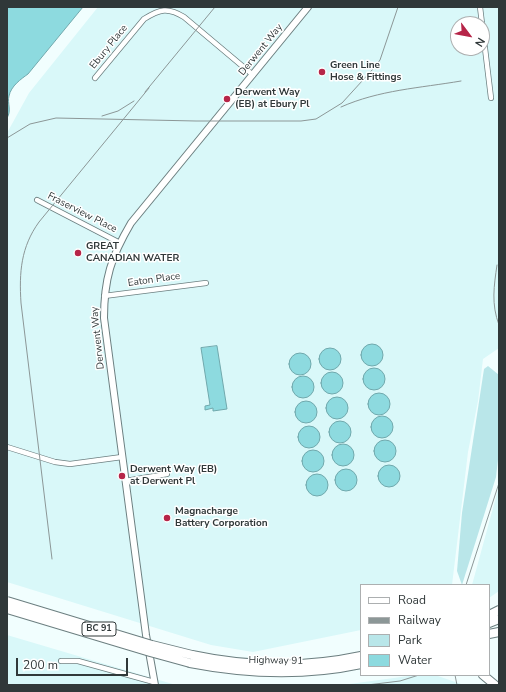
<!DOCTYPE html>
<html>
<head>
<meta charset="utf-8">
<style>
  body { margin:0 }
  #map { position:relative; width:506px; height:692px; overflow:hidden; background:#f1fefe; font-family:"Nunito Sans",sans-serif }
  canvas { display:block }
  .frame { position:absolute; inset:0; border:8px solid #303839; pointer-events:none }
  .legend { position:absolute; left:360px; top:584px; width:130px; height:92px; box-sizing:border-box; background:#fff; border:1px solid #acafb0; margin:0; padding:5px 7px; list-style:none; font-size:12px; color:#303839 }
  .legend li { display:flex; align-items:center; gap:8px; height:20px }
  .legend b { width:20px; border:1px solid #acafb0 }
  .north { position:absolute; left:450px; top:16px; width:40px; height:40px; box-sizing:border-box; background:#fff; border:1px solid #acafb0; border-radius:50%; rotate:122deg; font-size:11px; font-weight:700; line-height:16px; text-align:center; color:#303839 }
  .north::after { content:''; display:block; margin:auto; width:14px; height:18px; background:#b62548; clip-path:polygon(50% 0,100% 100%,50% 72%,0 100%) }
  .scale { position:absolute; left:16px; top:658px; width:112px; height:18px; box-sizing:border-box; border:2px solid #303839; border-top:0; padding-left:5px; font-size:12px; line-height:14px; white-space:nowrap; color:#303839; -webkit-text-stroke:3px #fff; paint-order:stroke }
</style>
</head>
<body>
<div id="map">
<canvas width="506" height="692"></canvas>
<div class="frame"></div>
<ul class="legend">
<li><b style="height:5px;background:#fff"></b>Road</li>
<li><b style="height:5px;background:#8c9797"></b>Railway</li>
<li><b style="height:11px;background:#b9e6e9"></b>Park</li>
<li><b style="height:11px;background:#8ddadf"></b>Water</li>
</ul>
<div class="north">N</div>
<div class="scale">200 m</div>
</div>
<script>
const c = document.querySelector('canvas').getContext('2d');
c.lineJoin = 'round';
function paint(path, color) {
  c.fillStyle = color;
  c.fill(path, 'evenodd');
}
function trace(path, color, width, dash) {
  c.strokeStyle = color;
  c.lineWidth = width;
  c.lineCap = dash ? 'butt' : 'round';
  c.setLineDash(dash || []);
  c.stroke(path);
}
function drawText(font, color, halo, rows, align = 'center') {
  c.font = font + ' "Nunito Sans",sans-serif';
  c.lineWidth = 3;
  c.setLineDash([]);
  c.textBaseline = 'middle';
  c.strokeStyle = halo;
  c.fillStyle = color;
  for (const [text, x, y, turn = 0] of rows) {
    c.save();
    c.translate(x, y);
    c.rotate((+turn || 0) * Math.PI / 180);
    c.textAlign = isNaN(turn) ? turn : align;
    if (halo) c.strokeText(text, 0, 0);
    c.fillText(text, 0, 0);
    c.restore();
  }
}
paint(new Path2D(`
  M98,7H499V348L483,359L478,401L468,452L452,585H361V630L253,652L211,645L7,582V133L29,93ZM458,24H482V48H458Z
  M499,486V591L489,598V585H472Z
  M7,635L176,685H7Z
  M416,675H435L464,685H342Z`), '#d9f8f9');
paint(new Path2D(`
  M488,366L499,375V451L496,477L462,585L457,571L462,513L484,369Z`), '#b9e6e9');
const water = new Path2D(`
  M7,7H83L28,74C21,79 11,86 9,96C7,103 12,111 7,118Z
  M361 355a11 11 0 1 1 22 0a11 11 0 1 1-22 0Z
  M217,346L227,409L213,411V408L205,410V406L210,405L201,348Z
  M319 359a11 11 0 1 1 22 0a11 11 0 1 1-22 0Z
  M289 364a11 11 0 1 1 22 0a11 11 0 1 1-22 0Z
  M363 379a11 11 0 1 1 22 0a11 11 0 1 1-22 0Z
  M321 383a11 11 0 1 1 22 0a11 11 0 1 1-22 0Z
  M292 387a11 11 0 1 1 22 0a11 11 0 1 1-22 0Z
  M368 404a11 11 0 1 1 22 0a11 11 0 1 1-22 0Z
  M326 408a11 11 0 1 1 22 0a11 11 0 1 1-22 0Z
  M295 412a11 11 0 1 1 22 0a11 11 0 1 1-22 0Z
  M371 427a11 11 0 1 1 22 0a11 11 0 1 1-22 0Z
  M329 432a11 11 0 1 1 22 0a11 11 0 1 1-22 0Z
  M298 437a11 11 0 1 1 22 0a11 11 0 1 1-22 0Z
  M374 451a11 11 0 1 1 22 0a11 11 0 1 1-22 0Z
  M332 455a11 11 0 1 1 22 0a11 11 0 1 1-22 0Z
  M302 461a11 11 0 1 1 22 0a11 11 0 1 1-22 0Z
  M378 476a11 11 0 1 1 22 0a11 11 0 1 1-22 0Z
  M335 480a11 11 0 1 1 22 0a11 11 0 1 1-22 0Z
  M306 485a11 11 0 1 1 22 0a11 11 0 1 1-22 0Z`);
paint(water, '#8ddadf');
trace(water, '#71a9ad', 1);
const street = new Path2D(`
  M480,7L491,98
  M95,78L144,19C160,9 168,7 184,17L253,75
  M37,200L120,243
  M104,296L206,283
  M7,447L55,462L70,464L122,457
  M125,481L167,474
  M61,661H78L154,682`);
const secondary = new Path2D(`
  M155,685L146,635L104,318C104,279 111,257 131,223L308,7`);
const highway = new Path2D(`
  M489,615L499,610
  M489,623L499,619
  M489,634L499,632
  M192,655C248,667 305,668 361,656
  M190,663C247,674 305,676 361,664
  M483,675L495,685`);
trace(street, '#6c7f80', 6);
trace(secondary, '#6c7f80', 8);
trace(highway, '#6c7f80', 10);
trace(street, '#fff', 4.5);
trace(secondary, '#fff', 6);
trace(highway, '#fff', 8);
trace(new Path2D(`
  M145,92L215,7
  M341,107C379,90 420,88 461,81
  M102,116L118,111L134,101
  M7,138L30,124L56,118L196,121H301L316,119L342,103L373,69L380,60L398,7
  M497,265C494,286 491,304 499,325
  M52,559L21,303C19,272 21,247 39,222L149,88
  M466,585L499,483
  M455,675L457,685
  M367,685L400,681L419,675`), '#8c9797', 1);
const highwayBridge = new Path2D(`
  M7,601L152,645L192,655
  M7,609L150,652L190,663`);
trace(highwayBridge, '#6c7f80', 10, []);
trace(highwayBridge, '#fff', 8);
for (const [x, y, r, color] of [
  [322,72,4,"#b62548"],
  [227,99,4,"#b62548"],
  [78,253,4,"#b62548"],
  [122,476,4,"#b62548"],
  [167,518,4,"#b62548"]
]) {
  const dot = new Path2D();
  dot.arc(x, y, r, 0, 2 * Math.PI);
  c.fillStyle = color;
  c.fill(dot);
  trace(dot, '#fff', 1.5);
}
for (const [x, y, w] of [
  [99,629,34]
]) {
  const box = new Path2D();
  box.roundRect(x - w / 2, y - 7, w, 14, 3);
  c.fillStyle = '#fff';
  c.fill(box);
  trace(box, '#303839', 1);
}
drawText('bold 9px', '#303839', null, [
  ["BC 91",99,629]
]);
drawText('10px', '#303839', '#fff', [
  ["Ebury Place",109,47,-51],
  ["Derwent Way",261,50,-51],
  ["Fraserview Place",82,213,27],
  ["Eaton Place",154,280,-8],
  ["Derwent Way",98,338,-96],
  ["Highway 91",276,661,1]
]);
drawText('bold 10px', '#303839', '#fff', [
  ["Green Line",330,66],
  ["Hose & Fittings",330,78],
  ["Derwent Way",235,93],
  ["(EB) at Ebury Pl",235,105],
  ["GREAT",86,247],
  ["CANADIAN WATER",86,259],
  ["Derwent Way (EB)",130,470],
  ["at Derwent Pl",130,482],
  ["Magnacharge",175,512],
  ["Battery Corporation",175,524]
], 'left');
</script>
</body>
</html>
